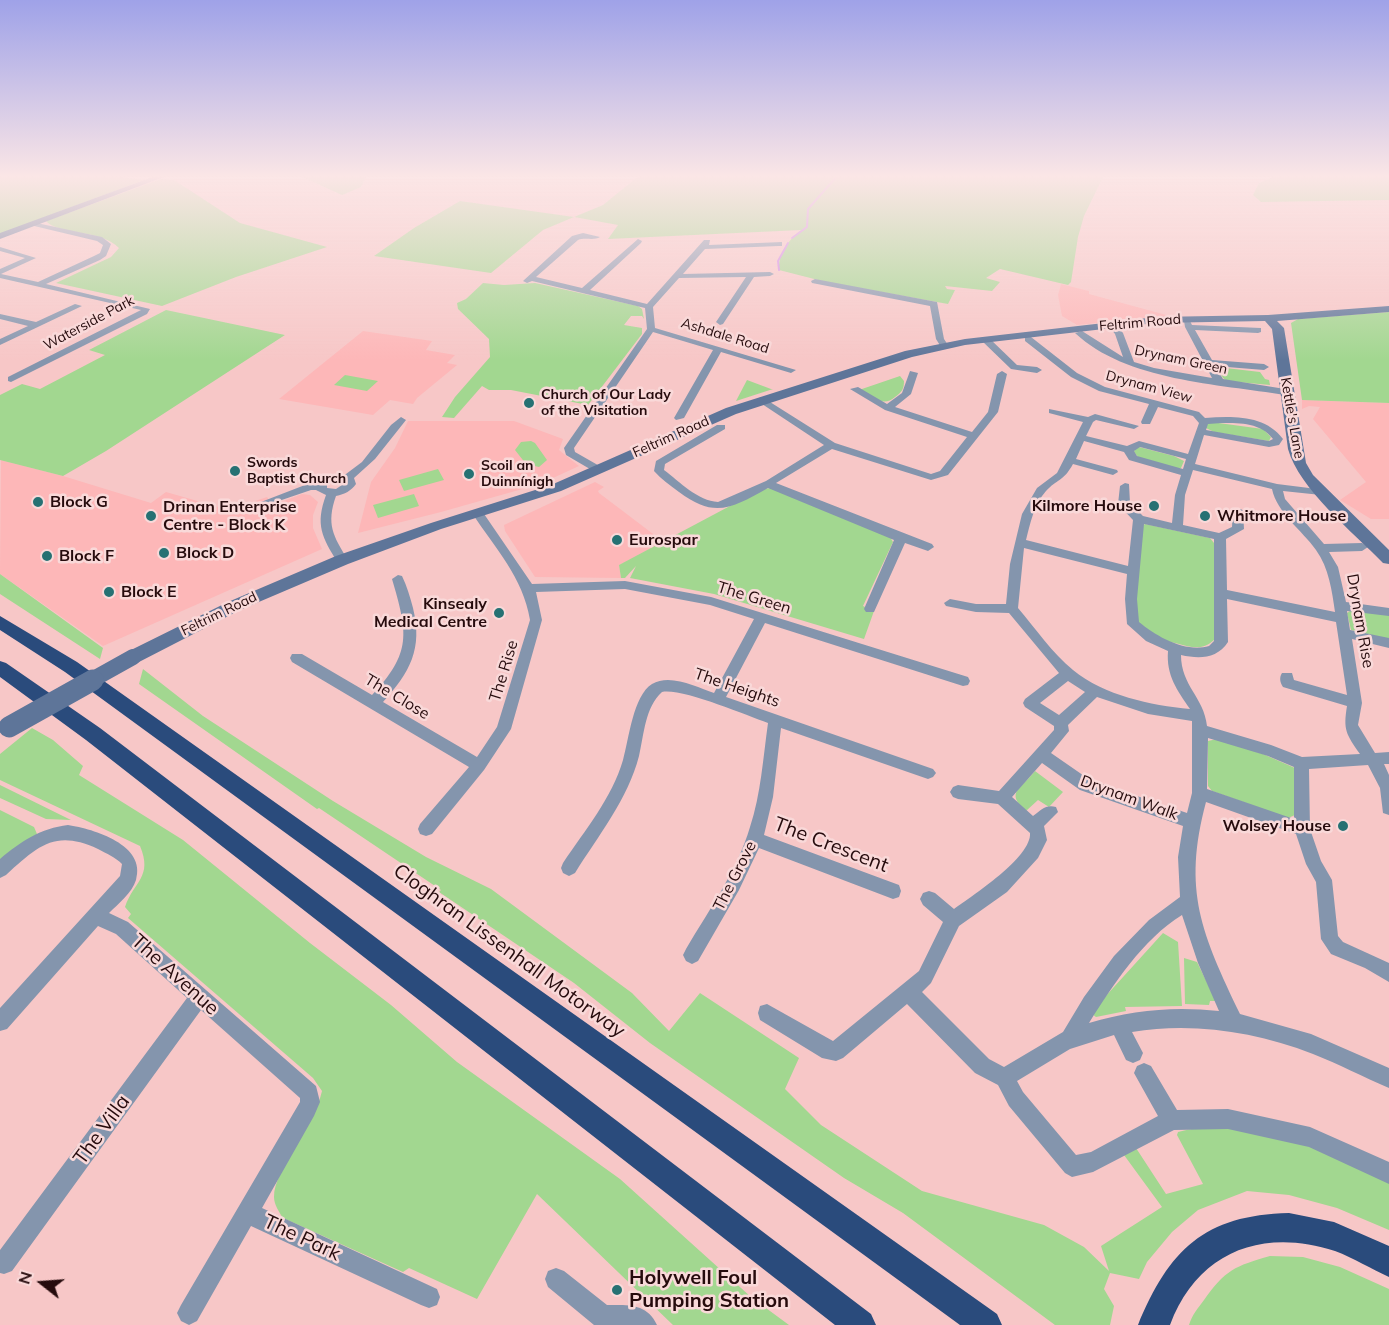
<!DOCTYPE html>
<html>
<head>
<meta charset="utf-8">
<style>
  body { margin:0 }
  #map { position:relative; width:1389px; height:1325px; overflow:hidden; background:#f7c7c7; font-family:Mulish,sans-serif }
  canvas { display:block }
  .north { position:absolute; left:12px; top:1253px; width:60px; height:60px; -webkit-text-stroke:4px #f9d9d9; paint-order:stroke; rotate:287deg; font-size:16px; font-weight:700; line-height:24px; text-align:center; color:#260b0d }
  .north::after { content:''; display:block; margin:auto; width:21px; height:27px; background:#260b0d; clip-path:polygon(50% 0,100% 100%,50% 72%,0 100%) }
</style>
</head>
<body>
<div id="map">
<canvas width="1389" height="1325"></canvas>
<div class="north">N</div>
</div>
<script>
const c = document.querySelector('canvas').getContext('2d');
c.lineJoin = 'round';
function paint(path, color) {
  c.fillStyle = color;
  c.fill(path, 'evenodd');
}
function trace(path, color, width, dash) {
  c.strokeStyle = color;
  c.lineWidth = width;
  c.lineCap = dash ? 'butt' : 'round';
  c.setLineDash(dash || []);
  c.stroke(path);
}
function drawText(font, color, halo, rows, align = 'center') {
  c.font = font + ' Mulish,sans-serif';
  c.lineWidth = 5;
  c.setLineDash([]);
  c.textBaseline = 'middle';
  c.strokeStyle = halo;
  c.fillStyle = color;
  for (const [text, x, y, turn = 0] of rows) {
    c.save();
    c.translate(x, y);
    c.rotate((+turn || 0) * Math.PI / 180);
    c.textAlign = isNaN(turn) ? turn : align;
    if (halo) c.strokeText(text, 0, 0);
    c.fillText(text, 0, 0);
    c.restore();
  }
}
paint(new Path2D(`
  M1061,284L1089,291V294L1170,316L1077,325L1062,316L1058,295Z
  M363,331L432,341L426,350L455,355L447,363L457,365L417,398L413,404L390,400L373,415L279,399Z
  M1302,400L1389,403V519H1371L1340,500L1366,482L1313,419L1320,407L1309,406L1302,409Z
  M408,421H514L563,439L559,450L579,466L540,484L441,512L358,533L371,482L395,448Z
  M1,460L63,476L151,503L166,492L229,510L267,497L273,505L302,494L310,495L318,502L313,515V528L322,549L103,646L0,574Z
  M595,482L604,487L598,491L599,493L665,543L619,565L621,578L535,577L505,531L504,525Z`), '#fdb7b8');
paint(new Path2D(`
  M0,175H104L144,180L0,234Z
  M298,175H367L361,187L342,195Z
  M646,175H1104L1084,216L1078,237L1071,282L1068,285L1000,269L986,278L1000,282L992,291L945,286L947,289L955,290L948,304L826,282L779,270C778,253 789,240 801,230L608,239L618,225L574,217L543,230L491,273L374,256L414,228L460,201L574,217L603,205L635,179Z
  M1278,175H1389V200L1261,202L1253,195L1259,183Z
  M161,179L174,180L240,223L327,247L236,277L162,306L56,283L111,257L119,248C101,229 58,235 46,221Z
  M483,283L504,285L535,283L638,306L642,309L644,319L642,316H631L624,325L642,328V334L588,405L511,390H489L482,386L454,418L442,417L455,397L490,357L489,339L458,309L457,303L466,299Z
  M166,310L285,335L106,451L63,476L0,460V395L22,384L40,389L105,355L89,350Z
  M1389,312V403L1302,400L1291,323L1298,319Z
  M1217,367L1260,372L1265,379L1269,380L1270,385L1227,381L1223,378Z
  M345,375L378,381L367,391L334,385Z
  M900,376L904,381C904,389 902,392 895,397C883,408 871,396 859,390Z
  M747,380L771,389H773L736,401Z
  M1211,422L1263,429L1271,437L1269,441L1214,432L1206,428V424Z
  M531,441L535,443L547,460L539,467L526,464L515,450L521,442Z
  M1139,447L1174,456L1184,461L1181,468L1176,469L1139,458L1134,452L1135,448Z
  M438,469L444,480L404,491L399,480Z
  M770,488L889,535L893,542L863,606L874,611L864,639L714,594L630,578L636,566L625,578H621L619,565L760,490Z
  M414,494L419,506L378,518L373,505Z
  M1145,524L1210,538L1214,543V640C1203,650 1192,648 1179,644C1166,641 1150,638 1141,627C1128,611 1140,547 1142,526Z
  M0,574L103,648L100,659L0,594Z
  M1350,611L1389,615V639L1351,630L1347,613Z
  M143,669L203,716L333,801L426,857L491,889L632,993L669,1031L700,993L799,1058L785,1089L821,1125L922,1191L1044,1225L1084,1247L1109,1271L1101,1246L1162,1207L1124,1155L1136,1148L1166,1194L1203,1184L1177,1135L1178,1132C1247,1113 1328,1153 1389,1181V1230L1337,1208L1289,1195L1247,1191L1198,1210L1172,1232L1147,1262L1139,1279L1110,1273L1104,1289L1114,1306L1110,1325H1055L903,1213L844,1178L650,1043L574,983L439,892L441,890L319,808L317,809L139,684Z
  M32,728L53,740L83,766L79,775L183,840L310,943L391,1005L457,1062L620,1179L751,1297L789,1325H673L537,1194L477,1299L409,1268L403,1272L283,1218C279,1212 274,1204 274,1197C274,1169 315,1124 322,1091L313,1078L128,918L131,914L125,907C134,881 153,877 140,846L0,780V754Z
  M1217,739L1263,754L1295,768V815L1288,818L1212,791L1208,786V741Z
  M1035,771L1063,792L1049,807L1038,800L1026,811C1004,792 1022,788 1035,771Z
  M0,785L71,820L46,819L0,798Z
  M0,810L34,827L37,834L17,847L0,861Z
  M1163,933L1178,942L1182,1006L1125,1007L1126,1011L1096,1017L1092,1014L1094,1009Z
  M1184,958L1197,962L1216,1001H1210L1209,1005L1185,1004Z
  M1270,1256L1303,1257L1340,1267L1389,1289V1325H1189C1192,1315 1198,1308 1204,1300C1225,1270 1235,1266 1270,1256Z`), '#a2d790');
trace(new Path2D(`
  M792,238L807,227L808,209L838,175
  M779,270L778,261L788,243`), '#d186e8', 2);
paint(new Path2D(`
  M32,222L102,237L111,244L106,256L100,260L46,284L150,309L147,314L11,382L8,381V377L141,310L0,278V269L25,258L0,251V247L36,258L1,274L38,282L94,256L100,253L103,245L97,241L30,225Z
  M583,233L600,237C594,241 585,237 578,240L536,277L582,288L638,239L642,241L641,243L590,290L647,304L704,240H710L709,245L782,242V246H779L705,249L683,274L770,272L774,274L770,276L754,277L723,324L720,325L716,322L746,277L679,278L653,307L655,328L796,370L791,373L721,352L684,418L676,420L674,418L713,350L653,332L574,448L575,452L603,468V472H595L566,455L564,448L647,329L645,308L532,281L527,283L523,281L572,236Z
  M815,279L937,302L944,339L948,345L941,347L936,339L930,306L812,283L811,281Z
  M75,304L82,306L0,345V339L28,326L0,319V314L36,322Z
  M1184,321H1190L1192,325L1261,328V332L1258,333L1195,330L1212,360L1264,364L1269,367L1264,370L1215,366L1223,379L1285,389L1290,392L1285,395C1219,384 1126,381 1075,333L1082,331L1123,357L1115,334L1108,325L1115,323L1123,333L1134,362L1154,368L1212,378L1185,327Z
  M982,337H988L1017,365L1037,367L1042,370L1037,373L1011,369L982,341Z
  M1025,337H1031L1077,373L1105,387L1199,412L1205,418C1233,416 1265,415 1283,439L1279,445L1269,447L1204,435L1195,464L1277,484L1325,490V494L1321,495L1283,491L1285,499L1324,544L1362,543L1368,547L1362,551L1329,552L1338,567L1346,602L1389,608V616L1347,611L1350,630L1389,638V648L1352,639L1362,703L1358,725L1375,753L1389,752V764H1384L1389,775V815L1383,813L1380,788L1368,765L1309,769L1310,829L1321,861L1332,880L1338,936L1343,942L1389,963V982L1365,968L1331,954L1321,939L1316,882L1306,864L1296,834L1206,802C1182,891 1202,934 1240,1014L1311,1034L1389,1068V1088C1363,1077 1339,1064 1313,1054C1255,1032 1194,1022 1132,1032L1143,1053L1140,1060L1133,1063L1126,1060L1114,1035L1070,1049L1017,1081L1023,1092L1076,1155L1091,1152L1158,1116L1134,1073L1137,1066L1144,1063L1151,1066L1177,1110L1228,1109L1310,1127L1389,1162V1184L1309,1147L1228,1129L1174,1130L1093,1172L1072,1177L1065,1173L1009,1106L998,1085L975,1073L907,1004L843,1058L836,1061L822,1058L760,1020L758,1013L760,1006L767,1004L833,1041L919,971L943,922L923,905L920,899L923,893L929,891L935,893L954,909C972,896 1032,857 1030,833L998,804L958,799L953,797L950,792L953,787L958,785L999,791L1054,730V726L1025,707L1023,703L1025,699L1059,673L1009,613L976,612L946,606L944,603L950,599L976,604H1006L1010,564L1022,514L1037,488L1057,473L1083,422L1049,413V409L1088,417L1095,414L1139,426L1134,429L1096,420L1093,422L1086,436L1127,446L1139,441L1188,454L1199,423L1193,416L1158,407L1150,424H1142L1141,422L1149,404L1099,391L1071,377L1025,341ZM1222,423C1241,423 1261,423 1273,439L1269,441L1206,430L1208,424ZM1084,441L1124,452L1129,460L1181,475L1175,495L1172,523L1143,516L1130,503L1129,484L1125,483L1120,486L1118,504L1133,520L1128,566L1026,540C1030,524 1034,504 1046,491C1057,479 1063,482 1073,464L1113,475L1118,472L1117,470L1076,459ZM1140,447L1186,459L1183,469L1137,456L1134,451ZM1193,470L1272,489C1277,513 1302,530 1316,550C1329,568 1332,591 1335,612L1227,590L1226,539L1244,529L1243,511L1241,509H1233L1232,527L1219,533L1183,525L1185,495ZM1144,524L1214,539V641L1209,646C1186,653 1157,637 1139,622L1137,599ZM1024,548L1127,574L1125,599L1127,624L1146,641L1168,651C1166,675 1177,690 1190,709C1150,705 1105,696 1073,670C1052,653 1036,629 1018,608ZM1227,599L1336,622L1347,695L1294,680L1292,673H1282C1279,678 1280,682 1283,687L1347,706C1343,730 1346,734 1360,754L1302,757L1271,745L1207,726C1204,697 1181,686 1181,655C1199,659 1217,659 1228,642ZM1068,681L1085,692L1059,715L1040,703ZM1097,697L1148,714L1192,721V793L1187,813L1090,780L1051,753L1069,731L1068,725ZM1208,738L1268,756L1294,767V819L1207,789ZM1042,763L1080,790L1183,826L1178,857L1180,897L1149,920L1114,956L1084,997L1063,1032L1004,1067L989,1059L922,992L931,983L959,926L1007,892L1038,858L1047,840L1044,826L1058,812L1056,807C1046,804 1041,810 1033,816L1012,797ZM1182,915L1198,963L1219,1011C1174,1006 1132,1010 1089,1023C1113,985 1143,939 1182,915Z
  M910,371L918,373L911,394L895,407L972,432L988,412L997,374L1002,371L1007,374L998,412L948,475L931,480L832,449L776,483L932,544L934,547L928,551L905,543L874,612H866L864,609L894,540L768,488C732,508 715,519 679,492C670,485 661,479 654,471L656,461L717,425H725V429L665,464L664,470C680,482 698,501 718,502L766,481L824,445L759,402V398L762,397L835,443L931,474L940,471L967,437L885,410L850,389L858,387L887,404L902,393Z
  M401,417L406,420L375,459L354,478L356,484C351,491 345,494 336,496C326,524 333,536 348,560L346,563H338C322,537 315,525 326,495L316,490H311L267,505L261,502L305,485L317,483L329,474H346L362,462L391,425ZM335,479L344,480L345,483L336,489L327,488V484Z
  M478,510L482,511L532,584L625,581L711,597L968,677L970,681L968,685L963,686L765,623L726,697L933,769L936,773L933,777L928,779L781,728L773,797L764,835L899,885L901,891L899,897L893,899L759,848L739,890L698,961L692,964L686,961L683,955L686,949C709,910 737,871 750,827C761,794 763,758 768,723C745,715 682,688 662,692C645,707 644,735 639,756C628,799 598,836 575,873L569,876L563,873L561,868L563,863C585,830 612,798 623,760C629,739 633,696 652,684C670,673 697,687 714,693L754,619L710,605L625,589L536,592L542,620L511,729L484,770L432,834L426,836L420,834L418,829L420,824L469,767L292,662L290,658L292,654H302L372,695C412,653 408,633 392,579L398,575L402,576C407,586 410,597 413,608C423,649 410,672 383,702L477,757L497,727L530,620C523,577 495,548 472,513Z
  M68,825C94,829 147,845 136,880C132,893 118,904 109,913L128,922L316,1086L320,1102L314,1116L262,1208L437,1289L440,1297L437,1305L429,1308L421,1305L251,1226L197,1321L189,1325L181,1321L177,1313L181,1305L300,1102V1098L201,1010L12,1271L4,1274L0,1273V1250L187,998L116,934L98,926L7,1029L0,1031V1008L120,876L122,864C115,857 107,854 98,849C55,829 38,846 6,875L0,878V859C20,842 41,828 68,825Z
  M556,1268L564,1271L607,1305C628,1305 647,1303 657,1325H594L548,1287L545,1279L548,1271Z`), '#8495ad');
paint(new Path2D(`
  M158,175H169L0,239V233Z
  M1389,306V312L1277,321L1284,328L1306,463L1313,475L1389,550V564L1383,563C1353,532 1299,489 1288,449L1272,329L1265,321L1156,323L965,345L912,357L736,414L561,491L441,529L348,564L240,610L139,662L133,664L127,662L124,657L127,652L228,602L336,556L431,523L551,485L726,408L905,351L965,339L1156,317L1268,315Z`), '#5e7599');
paint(new Path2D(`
  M0,616L77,662L997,1314L1002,1325H960L65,672L0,630Z
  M0,661L6,663L100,728L871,1314L876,1325H835L86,740L0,677Z
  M1289,1213L1334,1222L1389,1246V1277C1371,1269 1354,1258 1335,1251C1262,1227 1197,1252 1170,1325H1138C1169,1250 1204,1215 1289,1213Z`), '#2a4b7c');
trace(new Path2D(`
  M90,681L133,657`), '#5e7599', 16);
trace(new Path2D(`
  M9,727L93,680`), '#5e7599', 21);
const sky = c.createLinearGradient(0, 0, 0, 360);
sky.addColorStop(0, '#9fa2e8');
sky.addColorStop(0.49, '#fbe6e6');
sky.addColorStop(1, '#fbe6e600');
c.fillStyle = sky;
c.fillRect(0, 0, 1389, 360);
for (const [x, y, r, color] of [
  [529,403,6,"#267173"],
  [235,471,6,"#267173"],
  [469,474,6,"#267173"],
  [38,502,6,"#267173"],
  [1154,506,6,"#267173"],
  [151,516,6,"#267173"],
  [1205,516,6,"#267173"],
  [617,540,6,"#267173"],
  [164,553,6,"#267173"],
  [47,556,6,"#267173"],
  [109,592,6,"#267173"],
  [499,613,6,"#267173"],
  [1343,826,6,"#267173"],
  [617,1290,6,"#267173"]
]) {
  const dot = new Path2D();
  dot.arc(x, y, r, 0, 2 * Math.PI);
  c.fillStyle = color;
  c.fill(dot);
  trace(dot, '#f9d9d9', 2);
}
drawText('14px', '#260b0d', '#f9d9d9', [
  ["Waterside Park",89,323,-28],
  ["Feltrim Road",1140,323,-5],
  ["Ashdale Road",725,336,17],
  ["Drynam Green",1181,360,12],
  ["Drynam View",1149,387,15],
  ["Kettle's Lane",1292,418,80],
  ["Feltrim Road",671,437,-24],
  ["Feltrim Road",219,614,-26]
]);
drawText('bold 14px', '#260b0d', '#f9d9d9', [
  ["Church of Our Lady",541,395],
  ["of the Visitation",541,411],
  ["Swords",247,463],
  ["Baptist Church",247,479],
  ["Scoil an",481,466],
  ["Duinnínigh",481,482]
], 'left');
drawText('bold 16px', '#260b0d', '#f9d9d9', [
  ["Block G",50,502],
  ["Kilmore House",1142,506,"right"],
  ["Drinan Enterprise",163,507],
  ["Centre - Block K",163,525],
  ["Whitmore House",1217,516],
  ["Eurospar",629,540],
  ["Block D",176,553],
  ["Block F",59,556],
  ["Block E",121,592],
  ["Kinsealy",487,604,"right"],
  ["Medical Centre",487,622,"right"],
  ["Wolsey House",1331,826,"right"]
], 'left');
drawText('16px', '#260b0d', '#f9d9d9', [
  ["The Green",754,598,17],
  ["Drynam Rise",1360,621,80],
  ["The Rise",504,671,-73],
  ["The Heights",737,688,19],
  ["The Close",397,697,31],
  ["Drynam Walk",1129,798,20],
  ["The Grove",735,876,-63]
]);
drawText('20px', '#260b0d', '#f9d9d9', [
  ["The Crescent",831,845,21],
  ["Cloghran Lissenhall Motorway",509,951,36],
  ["The Avenue",175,975,42],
  ["The Villa",102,1130,-54],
  ["The Park",302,1238,25]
]);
drawText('bold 20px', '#260b0d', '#f9d9d9', [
  ["Holywell Foul",629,1278],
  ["Pumping Station",629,1301]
], 'left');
</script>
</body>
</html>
